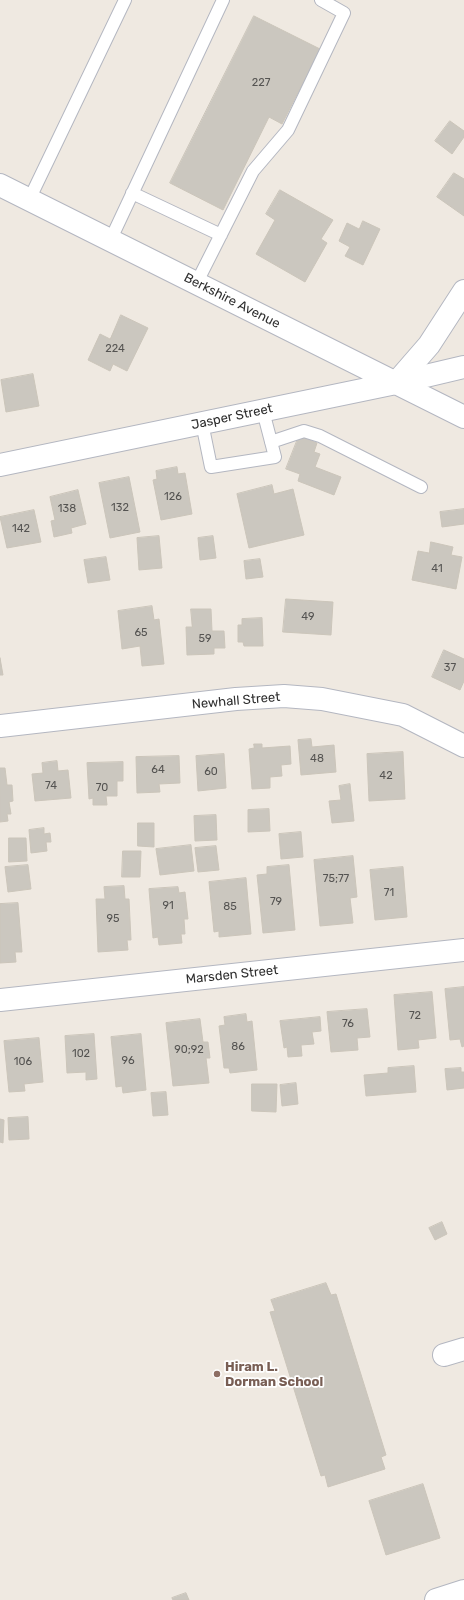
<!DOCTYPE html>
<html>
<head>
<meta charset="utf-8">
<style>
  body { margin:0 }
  canvas { display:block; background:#efe9e1 }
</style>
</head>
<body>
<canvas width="464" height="1600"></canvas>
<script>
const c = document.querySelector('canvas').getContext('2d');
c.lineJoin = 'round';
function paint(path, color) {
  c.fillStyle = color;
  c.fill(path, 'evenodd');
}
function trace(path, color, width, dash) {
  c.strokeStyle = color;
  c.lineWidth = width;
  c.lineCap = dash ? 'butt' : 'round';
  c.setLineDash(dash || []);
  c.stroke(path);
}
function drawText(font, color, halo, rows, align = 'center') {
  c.font = font + ' Rubik,sans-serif';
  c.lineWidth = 3.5;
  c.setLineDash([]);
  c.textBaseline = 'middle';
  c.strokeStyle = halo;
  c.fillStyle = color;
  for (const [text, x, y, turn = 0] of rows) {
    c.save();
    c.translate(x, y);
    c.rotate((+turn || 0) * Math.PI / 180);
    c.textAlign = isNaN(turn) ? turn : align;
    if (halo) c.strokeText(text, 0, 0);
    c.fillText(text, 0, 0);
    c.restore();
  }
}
const building = new Path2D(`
  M254,16L320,49L282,124L269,117L223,210L170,183Z
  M450,121L464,131V137L452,154L435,141Z
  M454,173L464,179V216L437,197Z
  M280,190L333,220L321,239L327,243L305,282L256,254L275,220L266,214Z
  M363,221L380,229L363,265L345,256L350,247L339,241L347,223L359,229Z
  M121,315L148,328L127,371L113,364L110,371L88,360L100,334L110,339Z
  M33,374L39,406L6,412L1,380Z
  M299,436L317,443L314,452L320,454L315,467L341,477L334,495L298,481L300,474L286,469Z
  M177,467L178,474L185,473L192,514L161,520L153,480L157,479L156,471Z
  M129,477L140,532L110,538L99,483Z
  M272,485L274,494L293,489L304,535L249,548L237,494Z
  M78,490L86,524L71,528L72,533L54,537L51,521L55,520L50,497Z
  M464,509V524L442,527L440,512Z
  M34,510L41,542L7,548L0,517Z
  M159,536L162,568L139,570L137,538Z
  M213,536L216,558L200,560L198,538Z
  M431,542L453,547L451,555L462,557L456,589L412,580L418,551L429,553Z
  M106,557L110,580L88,583L84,560Z
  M260,559L263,577L246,579L244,561Z
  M286,599L333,602L331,635L283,632Z
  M152,606L154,620L159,619L164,664L142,666L140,646L122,649L118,611Z
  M191,609H211L212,631H224L225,648H214V654L187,655L186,627H192Z
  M262,618L263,646H244L243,642H238V625H242V619Z
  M444,650L464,659V681L460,690L432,677Z
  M0,658L3,675H0Z
  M311,739L312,747L334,745L336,772L301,775L298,740Z
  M254,744H262V748L290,746L291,764L281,765L282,776L270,777V788L252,789L249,749L254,748Z
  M403,752L405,799L369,801L367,754Z
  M224,754L226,788L198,791L196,756Z
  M179,756L180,783L159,784L160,792L137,793L136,757Z
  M57,761L58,771L68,770L71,798L35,801L32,774L43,773L42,763Z
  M123,762V781H117V796H106L107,805H93V798L89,799L87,763Z
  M0,768H5L7,785H12L13,801L9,802L11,814H7L8,821L0,822Z
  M350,784L354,821L332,823L329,801L341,800L339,786Z
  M269,809L270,831L248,832V810Z
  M216,815L217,840L195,841L194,816Z
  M138,823H154V847L138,846Z
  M44,828V834L50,833L51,842H46L47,851L31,853L29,830Z
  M301,832L303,857L281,859L279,834Z
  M9,838H26L27,861L9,862Z
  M191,845L194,871L160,875L156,849Z
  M216,846L219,870L198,872L195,848Z
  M123,851H141L140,877H122Z
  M353,856L357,897L350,898L353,923L320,926L314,860Z
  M28,865L31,889L8,892L5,867Z
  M289,865L295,930L263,933L257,875L267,874V867Z
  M403,867L407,917L375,920L370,870Z
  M246,878L251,934L219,937V931L214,932L209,882Z
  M124,886L125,899H129L131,940H127L128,950L98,952L96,899H105L104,887Z
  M178,887L179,893L185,892L188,919H184L185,934H181L182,943L159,945L158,937L153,938L149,889Z
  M18,903L22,952H15L16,962L0,963V904Z
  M464,987V1046L462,1047L460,1039L450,1040L445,989Z
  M432,992L436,1038L418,1040L419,1048L398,1050L394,995Z
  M367,1009L370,1037L357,1038L358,1050L331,1052L327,1012Z
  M246,1014L247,1022L252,1021L257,1070L230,1073L229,1068H224L219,1026L225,1025L224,1017Z
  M320,1017L321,1031L312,1032L314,1044L301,1045L302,1056L288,1057L287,1047L284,1048L280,1021Z
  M200,1019L203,1042H208L210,1058H206L209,1083L173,1086L166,1023Z
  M94,1034L97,1079L86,1080V1072L67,1073L65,1036Z
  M141,1034L146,1090L123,1093L122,1086L116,1087L111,1037Z
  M39,1038L43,1082L24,1084L25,1091L9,1092L4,1041Z
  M414,1066L416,1092L366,1096L364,1075L388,1073V1068Z
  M461,1068V1072H464V1088L447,1090L445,1069Z
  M296,1083L298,1104L282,1106L280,1085Z
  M252,1084H277L276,1112L252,1111Z
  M166,1092L168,1115L153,1116L151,1093Z
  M28,1117L29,1139L9,1140L8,1118Z
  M0,1119L4,1120L3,1143L0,1142Z
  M442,1222L447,1234L435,1240L429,1228Z
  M326,1283L331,1295L336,1294L386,1455L381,1457L385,1469L328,1487L325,1475L321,1476L270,1312L275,1311L271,1300Z
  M423,1484L440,1538L386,1555L369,1501Z
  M186,1593L189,1600H173L172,1598Z`);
paint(building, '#cbc7bf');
trace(building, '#cbc5ba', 1);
const lane = new Path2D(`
  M132,193L221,235
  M29,200L125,0
  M110,241L223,0
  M196,284L253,171L288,130L344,13L321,0
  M202,423L211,467L275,457L263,411
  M271,442L304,431L320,436L421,487`);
const street = new Path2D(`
  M396,383L429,345L464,291
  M0,726L236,699L284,696L322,699L403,715L464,746
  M0,1000L464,950
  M444,1355L464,1349
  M436,1600L464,1591`);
const secondary = new Path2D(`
  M0,185L464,417
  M0,465L396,383L464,367`);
trace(lane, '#b4b7c1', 14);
trace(street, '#b4b7c1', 24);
trace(secondary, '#b4b7c1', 24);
trace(lane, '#fff', 12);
trace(street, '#fff', 22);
trace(secondary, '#fff', 22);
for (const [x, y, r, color] of [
  [217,1374,4,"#8d6e63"]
]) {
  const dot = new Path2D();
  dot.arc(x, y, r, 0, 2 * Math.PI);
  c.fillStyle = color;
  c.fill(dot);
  trace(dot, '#fff', 1.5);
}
drawText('11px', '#555452', null, [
  ["227",261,83],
  ["224",115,349],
  ["126",173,497],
  ["132",120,508],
  ["138",67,509],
  ["142",21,529],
  ["41",437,569],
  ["49",308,617],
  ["65",141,633],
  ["59",205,639],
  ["37",450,668],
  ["48",317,759],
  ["64",158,770],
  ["60",211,772],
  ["42",386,776],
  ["74",51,786],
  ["70",102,788],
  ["75;77",336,879],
  ["71",389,893],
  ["79",276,902],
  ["91",168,906],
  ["85",230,907],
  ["95",113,919],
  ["72",415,1016],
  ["76",348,1024],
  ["86",238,1047],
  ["90;92",189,1050],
  ["102",81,1054],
  ["96",128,1061],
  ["106",23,1062]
]);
drawText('13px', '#2e2e2e', '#fff', [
  ["Berkshire Avenue",232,301,27],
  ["Jasper Street",232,417,-12],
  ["Newhall Street",236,701,-5],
  ["Marsden Street",232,975,-6]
]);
drawText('bold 13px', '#785e54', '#fff', [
  ["Hiram L.",225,1367],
  ["Dorman School",225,1382]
], 'left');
</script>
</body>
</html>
